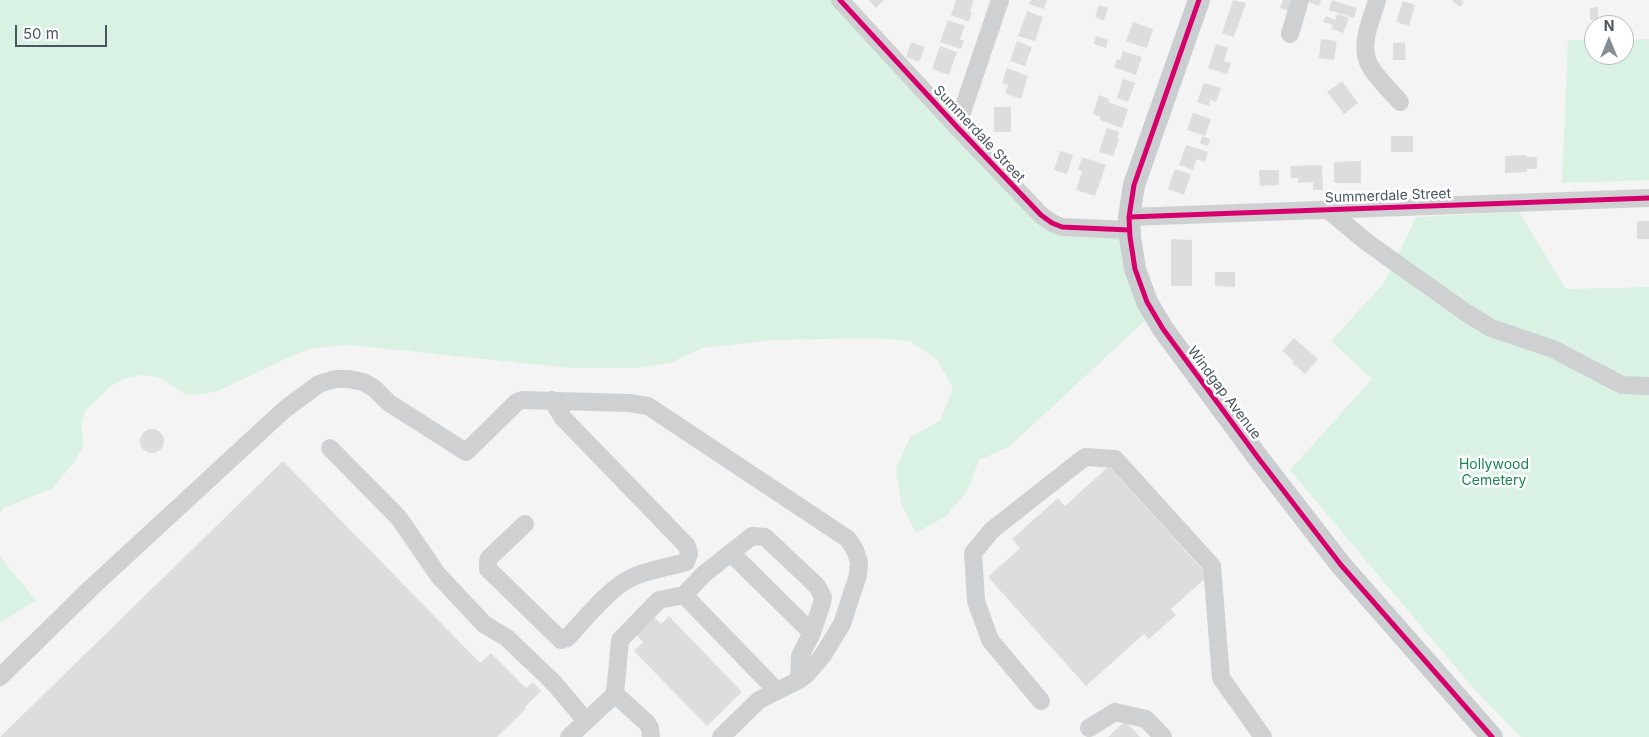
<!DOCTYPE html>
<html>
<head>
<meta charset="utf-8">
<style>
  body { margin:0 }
  #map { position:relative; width:1649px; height:737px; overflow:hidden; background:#f4f4f4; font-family:Inter,sans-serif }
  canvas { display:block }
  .north { position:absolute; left:1584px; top:15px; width:50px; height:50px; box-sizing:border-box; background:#fff; border:1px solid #b7bbc0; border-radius:50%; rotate:0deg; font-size:14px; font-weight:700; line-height:20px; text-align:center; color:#4a5661 }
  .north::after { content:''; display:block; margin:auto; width:18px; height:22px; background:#868d94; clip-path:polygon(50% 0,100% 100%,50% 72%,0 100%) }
  .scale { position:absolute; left:15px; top:25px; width:92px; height:22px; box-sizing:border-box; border:2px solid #4a5661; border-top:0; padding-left:6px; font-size:15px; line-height:18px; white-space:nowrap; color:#4a5661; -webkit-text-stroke:4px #fff; paint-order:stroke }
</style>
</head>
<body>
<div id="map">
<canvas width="1649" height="737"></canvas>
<div class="north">N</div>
<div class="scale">50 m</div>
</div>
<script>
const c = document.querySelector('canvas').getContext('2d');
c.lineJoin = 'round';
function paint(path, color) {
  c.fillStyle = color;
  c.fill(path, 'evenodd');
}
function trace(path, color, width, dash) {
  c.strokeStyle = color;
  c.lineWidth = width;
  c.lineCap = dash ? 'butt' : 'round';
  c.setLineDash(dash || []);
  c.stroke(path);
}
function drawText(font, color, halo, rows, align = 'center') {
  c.font = font + ' Inter,sans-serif';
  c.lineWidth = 5;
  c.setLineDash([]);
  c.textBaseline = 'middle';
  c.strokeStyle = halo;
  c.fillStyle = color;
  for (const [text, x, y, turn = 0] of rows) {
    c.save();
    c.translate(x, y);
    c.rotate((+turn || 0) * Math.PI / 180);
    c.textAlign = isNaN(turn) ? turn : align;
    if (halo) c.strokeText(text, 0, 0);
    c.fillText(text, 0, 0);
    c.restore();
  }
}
paint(new Path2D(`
  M0,0H835L1036,216L1125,234L1149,317L1009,447L979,460L967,492L945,517L915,533L901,503L896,468L910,437L940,421L953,388L937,360L910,341L876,338L774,340L702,348L670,363L636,368H571L349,345L314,348L298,353L220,390L204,394L187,395L158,377L142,375L126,378L111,386L85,411L81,427L84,445L75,461L53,488L3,508L0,513Z
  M1649,39V180L1562,183L1568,40H1594V55H1624V40Z
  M1519,212L1566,289L1649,287V737H1521L1473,688L1290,470L1372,379L1331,341L1384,283L1416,217Z
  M0,557L36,600L0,623Z`), '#d9f2e3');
paint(new Path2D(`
  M869,0H884L876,8Z
  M956,0H974L970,11L972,12L969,22L951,15Z
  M1031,0H1047L1044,9L1029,4Z
  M1233,0L1246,3L1234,37L1222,33Z
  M1283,0H1293L1289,11L1280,8Z
  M1309,0H1321L1319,6L1308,2Z
  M1332,0L1357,8L1354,18L1329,10Z
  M1452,0H1462L1464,2L1460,7L1452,1Z
  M1403,1L1415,5L1409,26L1396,22Z
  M1099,5L1108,8L1104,21L1095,17Z
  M1598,7V19L1590,20V8Z
  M1027,11L1043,17L1035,41L1018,36Z
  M1338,14L1349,18L1343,33L1331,29L1333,25L1323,22L1326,16L1335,20Z
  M948,20L965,26L960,39L964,41L961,49L940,42Z
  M1133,22L1153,29L1147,48L1126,41Z
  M1096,36L1108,40L1106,48L1094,44Z
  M1321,39L1337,41L1334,60L1319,58Z
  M1017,41L1032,47L1025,66L1010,61Z
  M911,42L925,47L919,62L906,57Z
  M1405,42L1406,60H1393V43Z
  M1216,44L1228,48L1224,61L1231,63L1227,74L1208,68Z
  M940,46L957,52L949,75L932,69Z
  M1123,51L1142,57L1136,75L1114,67L1117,59L1120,60Z
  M1007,68L1028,76L1021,99L1005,93L1008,85L1002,83Z
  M1123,79L1135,83L1128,102L1117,98Z
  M1342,81L1358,103L1344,114L1327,92Z
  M1204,83L1221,88L1216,102L1210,100L1209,106L1197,102Z
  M1099,95L1109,99L1108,102L1128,109L1122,128L1100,120L1101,117L1093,114Z
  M994,107H1011V132H994Z
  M1193,113L1211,119L1205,136L1187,130Z
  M1107,128L1119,132L1117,138L1119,139L1113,156L1099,152Z
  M1202,136L1210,139L1208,146L1200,143Z
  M1391,136H1413V152H1391Z
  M1186,145L1208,152L1205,162L1197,159L1193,170L1179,165Z
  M1060,151L1073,155L1067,174L1054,170Z
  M1526,155L1527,157H1537V169H1527V172L1505,173V156Z
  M1082,157L1106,165L1095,196L1076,190L1082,171L1078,170Z
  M1361,161V183H1334V162Z
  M1322,165L1323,190H1313V182L1298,183V178H1291L1290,166Z
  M1175,169L1191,174L1184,195L1168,189Z
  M1259,170H1279V185L1260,186Z
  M1637,221H1649V239H1637Z
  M1171,239L1192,240V286H1171Z
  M1215,272H1235V287L1215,286Z
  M1294,338L1318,359L1305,374L1292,363L1294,361L1282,351Z
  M140 441a12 12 0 1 1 24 0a12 12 0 1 1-24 0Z
  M283,461L480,663L491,653L526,688L533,682L541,691L524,708L526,709L497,737H0Z
  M1109,466L1208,576L1171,609L1176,615L1149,639L1144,634L1086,686L988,577L1020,548L1012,539L1058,498L1065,506Z
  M650,613L661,624L669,616L742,692L707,726L634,651L643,642L632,630Z
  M1125,721L1140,737H1108Z`), '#ddddde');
trace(new Path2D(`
  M840,0L957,127L1041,215L1052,223L1062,227L1129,230
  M1377,0C1372,18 1360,43 1368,62C1374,76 1390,90 1400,102
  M1290,34L1300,0
  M957,127L1000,0
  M1328,210L1368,243L1465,312L1491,328L1553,349L1622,385L1649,386
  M1129,217L1649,198
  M330,448L399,518L438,575L484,624L507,638L554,683L586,721
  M525,524L489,558L488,561V569L561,640L567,638C584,620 611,586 633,577C649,570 669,567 686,562L689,554L687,546L563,418L552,400
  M731,553L812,633
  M684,595L704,574L752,536L765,537L817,586L823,597L822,603L812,633L800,656L799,680
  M0,677L91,588L285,409L319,384L335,379H349L363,382L374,388L389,403L466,452L517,402L522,400L629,403L648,406L848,539L855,550L859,562L858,575L842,624L823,655L807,674L799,680L759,700L721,737
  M615,694L647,723L650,728L651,737
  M1041,701L990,640L976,601L973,553L992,530L1085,457L1115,459L1212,566L1221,678L1263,737
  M1089,728L1115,712L1146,719L1163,737
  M569,737L615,694L620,640L659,600L684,595L776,690`), '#ced0d2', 18);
trace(new Path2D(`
  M1199,0L1134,185L1129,217L1130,237L1135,269L1147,302L1163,329L1259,459L1341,565L1492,737`), '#caced1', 22);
trace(new Path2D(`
  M840,0L957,127L1041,215L1052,223L1062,227L1129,230
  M1199,0L1134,185L1129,217L1130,237L1135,269L1147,302L1163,329L1259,459L1341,565L1492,737
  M1129,217L1649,198`), '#d6006c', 5);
drawText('14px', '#4a5661', '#fff', [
  ["Summerdale Street",979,134,47],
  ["Summerdale Street",1388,196,-2],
  ["Windgap Avenue",1224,393,53]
]);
drawText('14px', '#17864f', '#fff', [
  ["Hollywood",1494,465],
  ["Cemetery",1494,481]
]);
</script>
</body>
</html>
